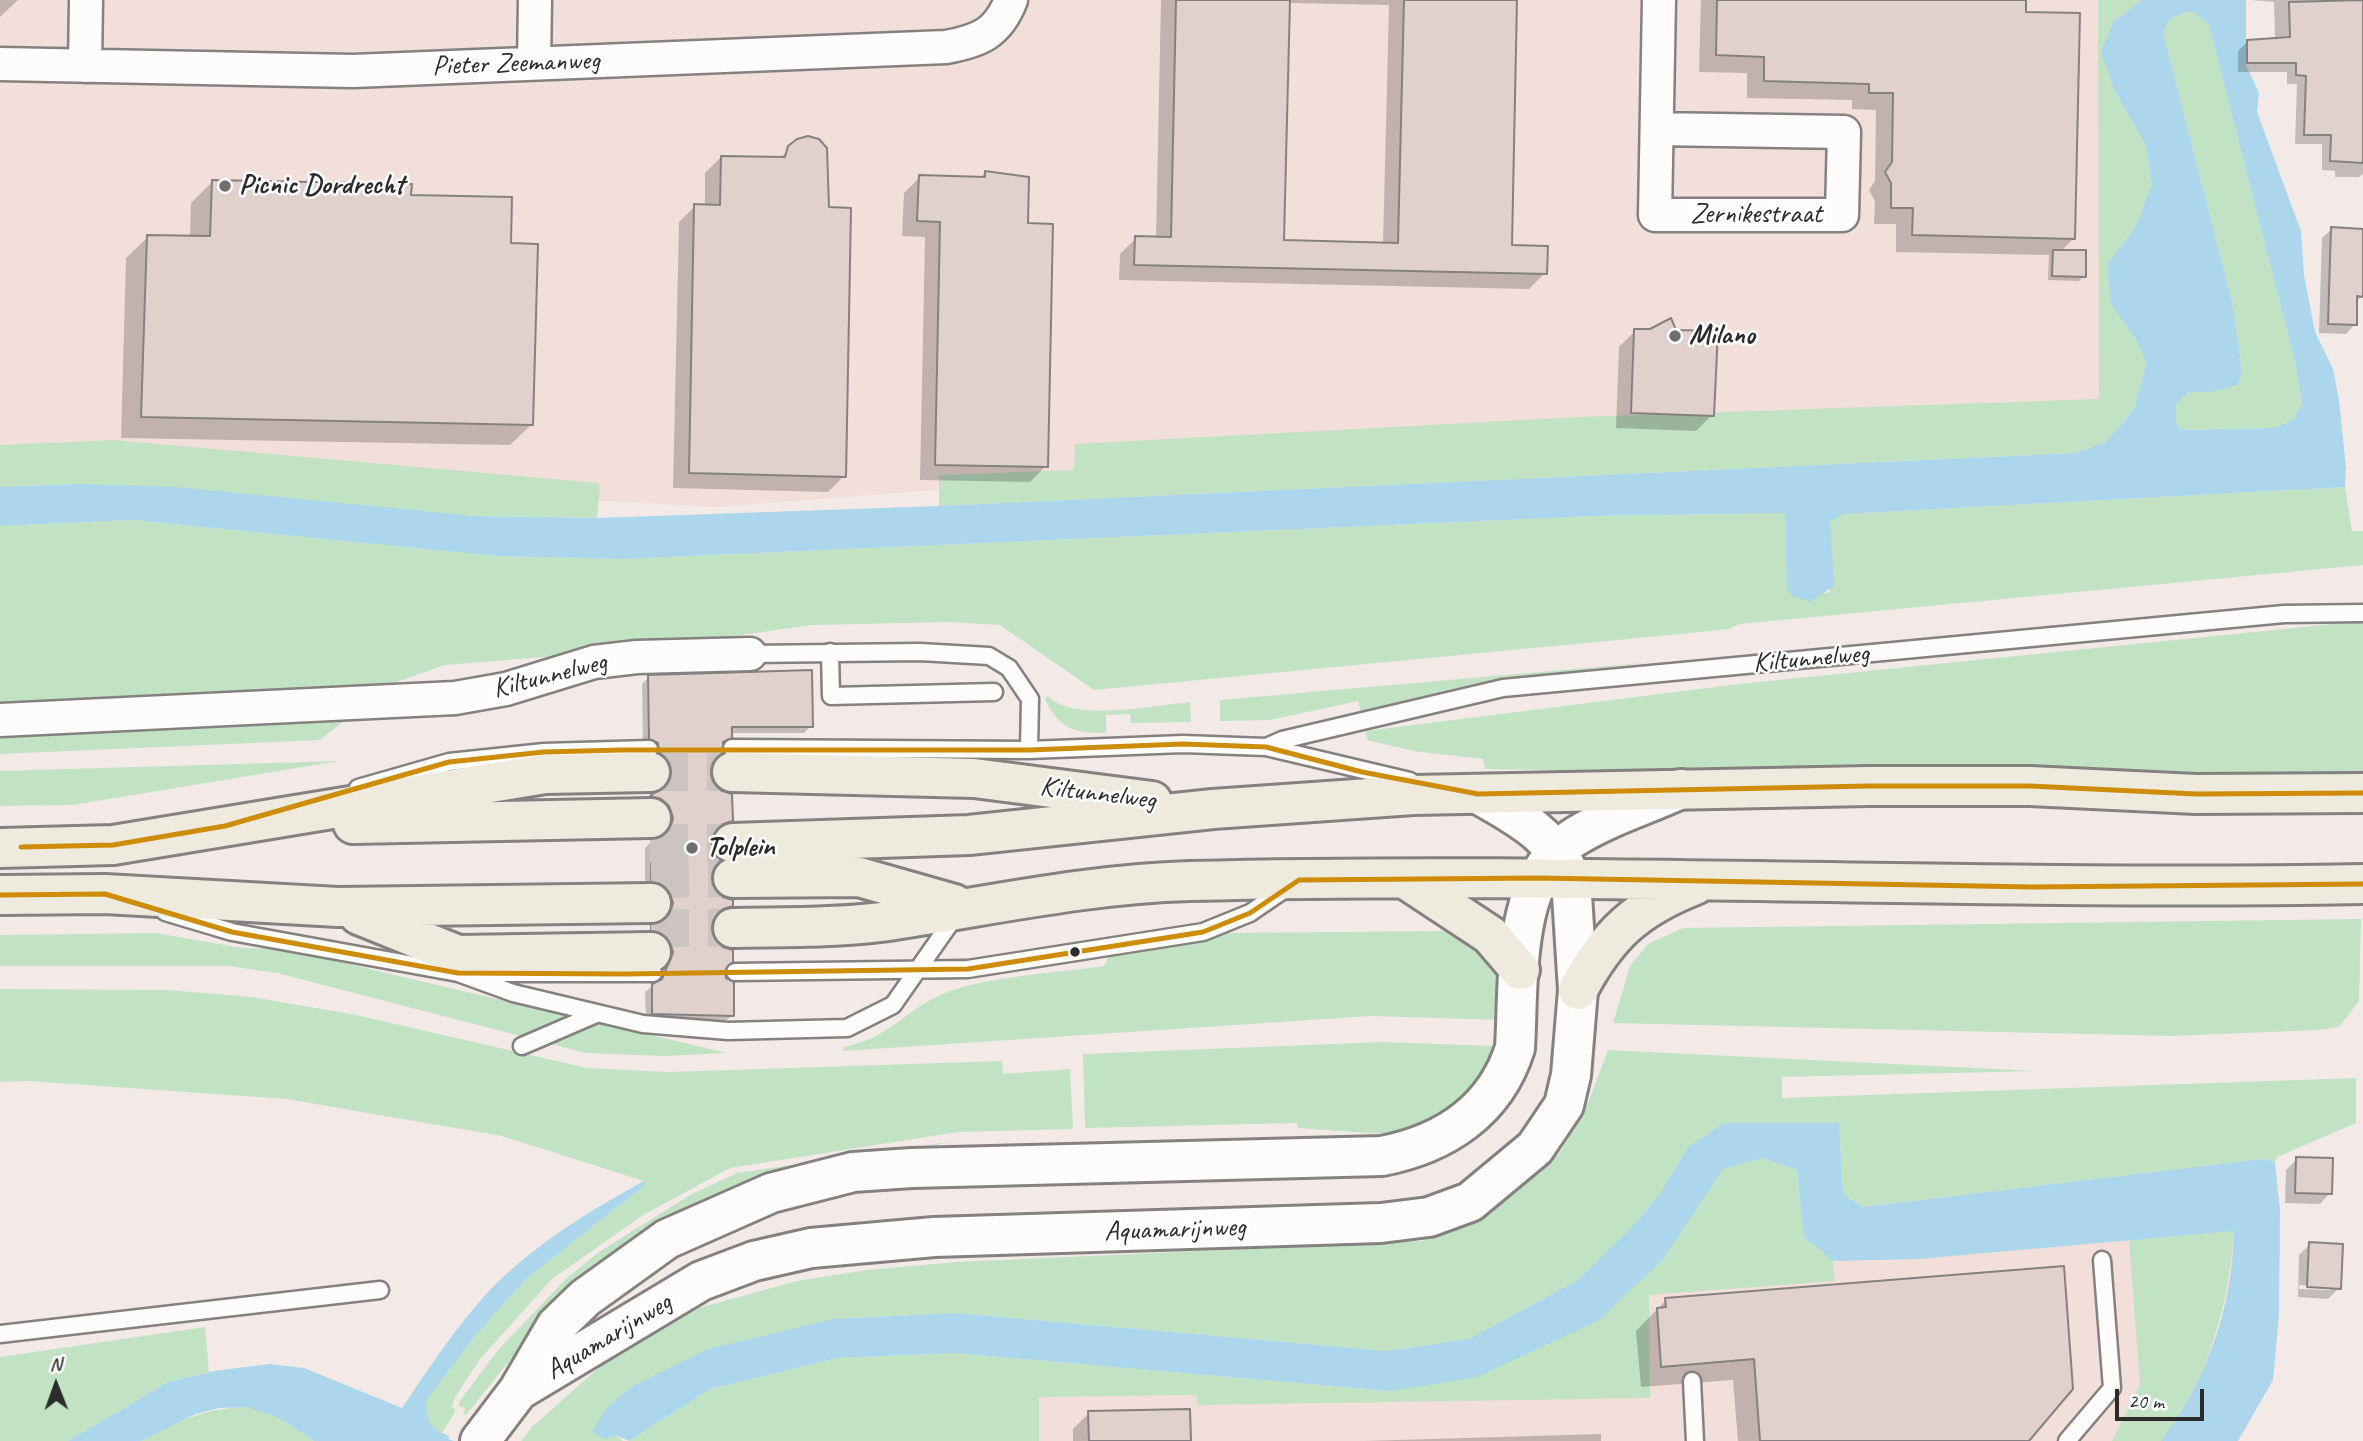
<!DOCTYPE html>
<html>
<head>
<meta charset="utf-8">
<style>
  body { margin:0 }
  #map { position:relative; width:2363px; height:1441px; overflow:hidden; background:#f3eae7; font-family:Caveat,sans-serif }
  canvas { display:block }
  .north { position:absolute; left:21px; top:1350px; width:70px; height:70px; -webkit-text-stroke:5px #fff; paint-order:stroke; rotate:359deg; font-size:19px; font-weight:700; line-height:28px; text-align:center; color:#2b2b2b }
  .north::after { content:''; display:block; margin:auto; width:24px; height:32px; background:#2b2b2b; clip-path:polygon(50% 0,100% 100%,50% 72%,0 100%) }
  .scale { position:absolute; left:2115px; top:1389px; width:89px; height:32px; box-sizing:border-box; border:4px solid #2b2b2b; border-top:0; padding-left:9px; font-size:21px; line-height:24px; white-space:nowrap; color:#2b2b2b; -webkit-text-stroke:5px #fff; paint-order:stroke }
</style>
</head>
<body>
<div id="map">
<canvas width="2363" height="1441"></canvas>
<div class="north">N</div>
<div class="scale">20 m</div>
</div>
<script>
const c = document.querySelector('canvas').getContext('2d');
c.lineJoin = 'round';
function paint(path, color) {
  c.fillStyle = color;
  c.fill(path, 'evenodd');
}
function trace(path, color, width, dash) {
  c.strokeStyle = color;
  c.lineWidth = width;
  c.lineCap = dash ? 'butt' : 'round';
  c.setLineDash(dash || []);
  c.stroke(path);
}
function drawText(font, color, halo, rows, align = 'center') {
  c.font = font + ' Caveat,sans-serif';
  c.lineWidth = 5;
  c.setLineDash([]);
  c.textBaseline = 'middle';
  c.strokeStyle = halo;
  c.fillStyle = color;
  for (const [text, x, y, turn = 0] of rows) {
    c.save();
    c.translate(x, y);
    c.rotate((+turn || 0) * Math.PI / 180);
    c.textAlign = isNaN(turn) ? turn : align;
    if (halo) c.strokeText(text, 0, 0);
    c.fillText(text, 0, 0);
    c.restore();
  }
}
paint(new Path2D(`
  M0,0H2223L2100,399L717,507L96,475L0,480Z
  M2249,1220L2183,1441H1039V1397L1366,1389L1649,1267Z`), '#f3dfd9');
paint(new Path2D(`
  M2098,0H2142L2113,22L2115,91L2146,146L2152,185L2134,230L2107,264L2110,302L2138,343L2146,364L2134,409L2106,442L2075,453L939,506V475L1074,470L1075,444L1579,417L2099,399Z
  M2184,12H2194L2209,25L2296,366L2302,404L2293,420L2274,428L2182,430L2176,423V404L2189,392H2210L2242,369L2233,306L2163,32L2169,20Z
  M113,440L598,483L600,487L597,518L474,516L77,484L0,487V445Z
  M2345,487L2352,531H2363V565L1739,624L1729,629L1701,632L1094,690L1000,625L950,622L811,625L644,649L444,665L386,686L0,708V526L134,520L496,556L621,559L1594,516L1785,513L1787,590L1820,594L1830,592V520L1844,514Z
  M2363,621V781L1485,769L1483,759L1413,751L1367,740L1366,731L1739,684Z
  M1654,662L1503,679L1361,711L1358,701L1270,720L1220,721V700Z
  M1048,696C1073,723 1155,705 1190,702L1191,722L1131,723L1130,714L1106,715V733C1075,734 1058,728 1045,699Z
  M348,718L320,740L0,754V736Z
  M339,761L72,805L0,806V771Z
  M2361,919L2359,1001L2339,1027L2318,1030L2172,1036L1613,1023L1630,966L1648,944L1683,928Z
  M1448,931L1479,942L1505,979L1504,1020L1370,1016L843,1051L844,1047C892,1037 903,1011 943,994C985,976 1057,973 1104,966L1109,956L1221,933Z
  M156,933L242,948L284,949L727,1053L665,1056L586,1053L277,973L229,966H0V935Z
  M0,989L167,990L252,997L356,1015L587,1068L668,1072L1002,1061L1003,1074L1070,1069L1073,1129L958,1132L730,1168L643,1215L552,1279L480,1359L454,1399L452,1407L456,1410L442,1433C426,1428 427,1415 425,1400L475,1336L526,1279L645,1185L644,1181L502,1136L286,1099L29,1081L0,1082Z
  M1383,1042L1496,1046L1476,1085L1436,1119L1398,1135L1298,1128L1297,1123L1085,1128L1083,1054Z
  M1608,1050L2036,1071L1782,1077V1098L2356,1078V1123L2277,1157L2275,1162L2261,1159L1863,1207L1843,1195L1839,1123L1688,1147L1659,1195L1630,1229L1576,1281L1469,1339L1387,1351L955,1313L833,1319L616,1435L623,1441H521L533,1426L602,1365L699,1308L797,1281L867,1270L957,1262L1422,1241L1493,1211L1559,1154L1587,1106Z
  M963,1140L822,1165L574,1294L514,1355L466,1415L463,1413L465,1408L459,1406V1402L498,1350L568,1277L599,1252L690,1195L737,1173Z
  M1763,1158L1797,1170L1804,1237L1833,1261L1835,1281L1649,1295L1650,1398L1197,1405L1196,1395L1039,1397V1441H629L710,1389L837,1358L954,1353L1390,1391L1636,1284L1663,1259L1723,1169Z
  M2234,1231C2228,1308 2208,1380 2161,1441H2112L2140,1384L2129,1240Z
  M205,1327L209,1372L168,1382L68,1441H0V1357Z
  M246,1407L279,1418L314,1441H141C179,1422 203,1408 246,1407Z`), '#c1e2c3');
paint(new Path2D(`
  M2142,0H2246V65L2259,93L2257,112L2301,231L2304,275L2315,332L2333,369L2339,400L2346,468L2345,487L1844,514L1830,521L1834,586L1810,602L1792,595L1787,590L1785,513L1594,516L621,559L496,556L134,520L0,526V487L77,484L176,487L474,516L597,518L939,506L2075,453L2106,442L2134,409L2146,364L2138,343L2110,302L2107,264L2134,230L2152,185L2146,146L2115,91L2101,53L2113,22ZM2184,12H2194L2209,25L2296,366L2302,404L2293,420L2274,428L2182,430L2176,423V404L2189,392H2210L2237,385L2242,370L2233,306L2163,32L2169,20Z
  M1724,1123H1839L1843,1195L1863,1207L2261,1159L2275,1162L2280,1211L2279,1314L2273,1380L2238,1441H2161C2206,1382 2233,1306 2234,1231L1918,1259L1833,1261L1804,1237L1797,1170L1763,1158L1723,1169L1663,1259L1599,1320L1477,1377L1390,1391L954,1353L837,1358L710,1389L629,1441L616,1435L604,1439L592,1432L607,1408L631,1387L708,1349L833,1319L955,1313L1387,1351L1469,1339L1576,1281L1630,1229L1659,1195L1688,1147Z
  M644,1181L645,1185L526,1279L475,1336L426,1400C427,1421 429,1429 450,1436L448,1439L454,1441H314L279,1418L246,1407L219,1408L196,1414L141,1441H68L168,1382L214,1371L269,1364L304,1368L402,1408C429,1368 455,1328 488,1292C533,1245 588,1212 644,1181Z`), '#abd6eb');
paint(new Path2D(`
  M0,0H18L0,17Z
  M1161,0H1516L1510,246L1545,273L1529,289L1119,280L1120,254L1136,238H1156ZM1288,3L1389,5L1383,244L1282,242Z
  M1701,0H2025L2024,14L2074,238L2060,252L2084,276L2079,281L2048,280L2049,255L1896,252V224H1874L1875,201L1869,190L1875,181L1876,110L1852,109V100L1747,98V73L1699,72Z
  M2251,0H2362L2359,76H2363V174L2359,177H2335V171L2322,170V144H2295L2297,84H2287V72H2238V51L2248,41L2275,39L2274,2Z
  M798,140L844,476L828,492L673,488L679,222L695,206H705V173L721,157L779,159Z
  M985,172L1026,225L1046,466L1030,482L920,480L925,237L902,236L904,193L920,177L979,179Z
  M212,182L410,197L509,245L532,424L510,445L121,438L126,258L148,237L190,238L191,203Z
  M2332,229L2363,230L2362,296L2356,302L2355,324L2346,334L2319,333L2322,238Z
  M1635,331L1712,415L1696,431L1616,428L1619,347Z
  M649,677L811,726L804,733H730L708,771L711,783L731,820L713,831L709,845L712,867L709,879L713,891L731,905L724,912L713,916L709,928L732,1015L725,1022L646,1020L645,992L657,983L667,960L645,933L664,922L667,911L645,888V848L652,841L663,838L667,826L646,803L663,789L666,779L643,745L642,684Z
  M2297,1159L2330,1193L2320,1204L2285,1203L2286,1170Z
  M2310,1244L2339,1288L2328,1299L2298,1297L2299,1255ZM2299,1285L2331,1287V1290L2299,1289Z
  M1666,1300L2027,1441H1738L1733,1380L1641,1387L1636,1331Z
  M1089,1413L1189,1441H1073V1429Z
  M1601,1434V1441H1363Z`), '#0003');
const building = new Path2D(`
  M1176,0H1290L1284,240L1398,243L1404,0H1517L1512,245L1548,246L1547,274L1134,265L1135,236L1171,237Z
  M1717,0H2026V12L2080,13L2075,239L1912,235L1913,208H1891V183L1885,172L1892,162L1893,93H1869V84L1764,81V57L1716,55Z
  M2363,0V163L2330,161L2331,135H2304L2306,76L2296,75V63H2247V40L2290,37L2289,2Z
  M808,136L819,139L827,148L829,207L851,208L846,477L689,473L694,204L720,205L721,156L785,157L788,146L797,139Z
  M985,171L1029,177L1028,223L1053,224L1048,467L935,465L940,222L917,221L919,175L985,177Z
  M212,180L412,184L411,195L512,197L511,243L538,244L533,425L141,417L147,235L210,236Z
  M2331,227L2363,229V297L2357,296V325L2328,324Z
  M2053,250H2086V277L2052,276Z
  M1671,318L1676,330L1718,331L1714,416L1631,413L1634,329H1650Z
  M812,670L813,727H732V738L723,742V752L714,760L710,771L713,782L720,790L732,794L733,821L721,825L713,833L711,844L721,860L714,868L711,879L715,890L723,897L733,900V906L721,910L714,918L711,928L715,940L723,947L733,950V962L725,971L726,978L734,982V1016L652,1014V984L662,979L673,952L669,940L661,933L651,930V925L663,921L670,913L673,903L669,891L661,884L651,881V840L663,836L670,829L673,818L669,806L661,799L650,796L669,783L672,771L668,760L659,752L658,743L649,739L648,675Z
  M2296,1157L2333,1158L2332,1194L2295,1193Z
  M2309,1242L2343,1244L2341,1289L2307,1287Z
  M2064,1266L2073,1389L2029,1441H1760L1754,1359L1661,1367L1657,1308L1666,1307L1665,1298Z
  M1190,1409L1191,1441H1089L1088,1411Z`);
paint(building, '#e0d1cc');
trace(building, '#858180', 2);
trace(new Path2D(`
  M650,772H732
  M650,843H733
  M651,879L733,878
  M651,928H733`), '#cbc4c1', 38, [38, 19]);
const lane = new Path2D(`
  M830,652L831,696L994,692
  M750,654L920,652L989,656L1009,668L1030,699L1029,750
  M1266,747L1282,740L1503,688L2284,614L2363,613
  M732,748L1029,750L1183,744L1266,747L1410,781
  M358,788L449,762L544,752L649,749
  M165,912L232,932L458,973H653
  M735,972L968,969L1203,932L1250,913L1288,887
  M458,973L513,993L643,1024L728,1031L847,1028L893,1005L956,915
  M522,1046L594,1015
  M0,1334L380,1290
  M1692,1381L1695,1441
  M2067,1441L2112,1388L2102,1260`);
const street = new Path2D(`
  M534,63L535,0
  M0,64L353,71L946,47C980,41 998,33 1011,0
  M85,66L86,0
  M1657,129L1844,132L1842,215H1655L1659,0
  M0,720L455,698L506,689L594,662L637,657L750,654`);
const secondary = new Path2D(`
  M521,1389L701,1281L754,1261L811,1248L934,1237L1381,1223L1429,1217L1470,1202L1535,1148L1564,1105L1571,1075L1578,990L1571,879C1556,836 1515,815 1478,794
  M480,1441L518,1391L556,1326L585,1298L667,1239L771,1193L853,1172L912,1168L1382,1156C1444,1144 1495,1111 1515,1048C1519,984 1511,877 1573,838C1606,817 1646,805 1681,789`);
const primary = new Path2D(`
  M732,772L974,778L1152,801
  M353,824L651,818
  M733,843L969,835L1213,809L1413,795L1869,786H2030L2196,794L2363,793
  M0,848L113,845L545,774L650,772
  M733,878L859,877L954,904
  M1405,879L1490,935L1520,970
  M0,895L105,894L338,907L651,903
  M359,915L458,955L651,952
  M733,928C782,927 833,928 881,922C984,907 1085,884 1190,881C1581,871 1972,891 2363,884
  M1578,990C1607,935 1636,908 1695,885`);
trace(lane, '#858180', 21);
trace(street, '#858180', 37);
trace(secondary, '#858180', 44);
trace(primary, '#858180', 44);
trace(lane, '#fdfcfb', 16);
trace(street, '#fdfcfb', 32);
trace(secondary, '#fdfcfb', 38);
trace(primary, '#eeeade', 38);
trace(new Path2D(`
  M21,847L113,845L225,826L449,762L544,752L621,750H1029L1183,744L1266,747L1362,772L1478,794L1869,786H2030L2196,794L2363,793
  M0,895L105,894L232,932L458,973L624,974L968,969L1203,932L1250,913L1299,880L1540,878L2032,887L2363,884`), '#ce8d09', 5);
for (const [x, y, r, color] of [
  [225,186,7,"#716e6d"],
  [1675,336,7,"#716e6d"],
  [692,848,7,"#716e6d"],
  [1075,952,6,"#2b2b2b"]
]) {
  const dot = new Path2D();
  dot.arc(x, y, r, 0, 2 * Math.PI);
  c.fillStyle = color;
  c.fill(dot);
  trace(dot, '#fff', 2.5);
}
drawText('28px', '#2b2b2b', '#fff', [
  ["Pieter Zeemanweg",516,64,-2],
  ["Zernikestraat",1756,215],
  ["Kiltunnelweg",1811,659,-5],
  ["Kiltunnelweg",550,676,-14],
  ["Kiltunnelweg",1098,794,7],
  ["Aquamarijnweg",1175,1230,-2],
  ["Aquamarijnweg",609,1337,-31]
]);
drawText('bold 28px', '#2b2b2b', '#fff', [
  ["Picnic Dordrecht",239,186],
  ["Milano",1689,336],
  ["Tolplein",706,848]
], 'left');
</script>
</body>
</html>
